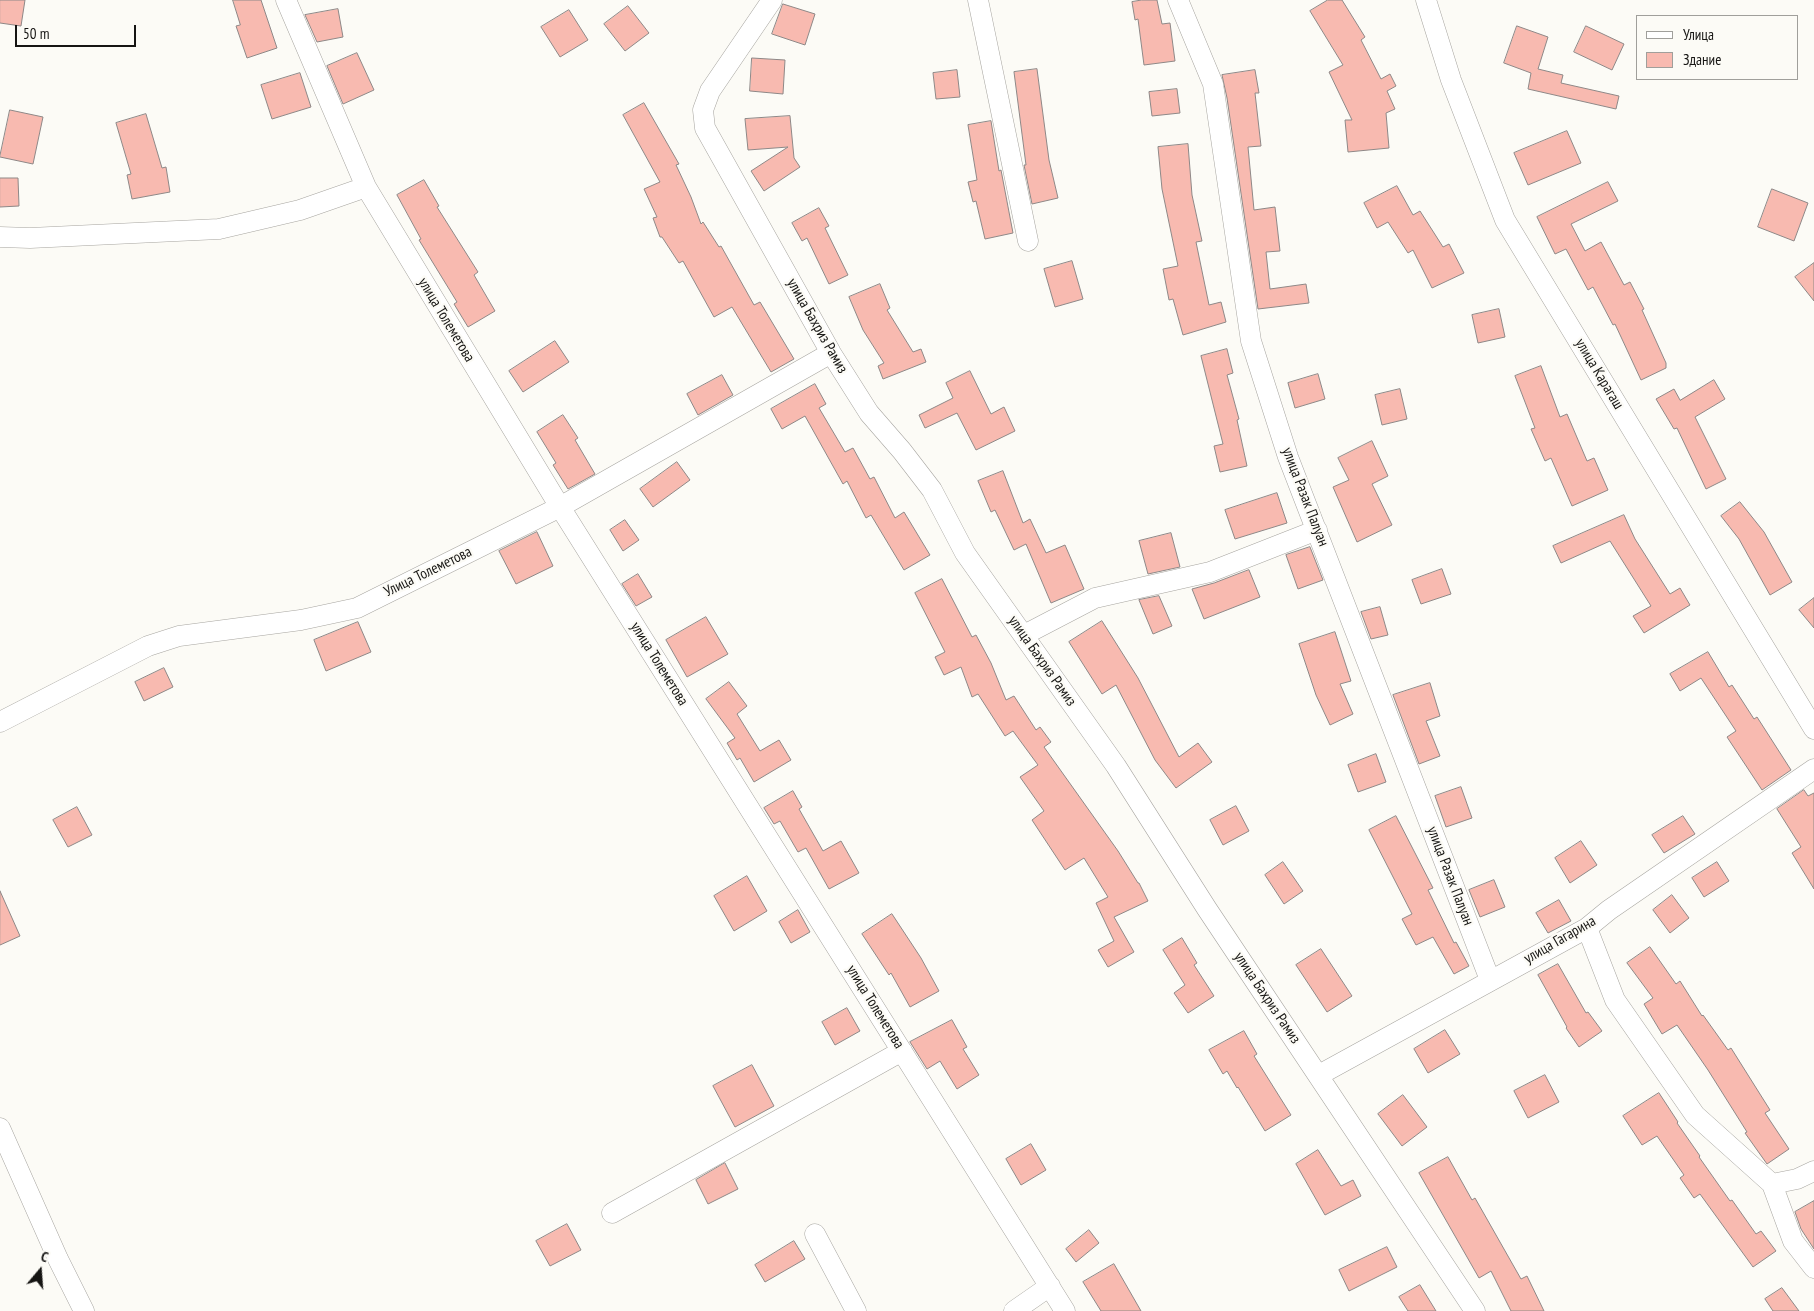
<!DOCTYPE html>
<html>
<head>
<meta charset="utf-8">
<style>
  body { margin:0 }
  #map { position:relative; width:1814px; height:1311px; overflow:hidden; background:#fcfbf6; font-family:"PT Sans Narrow",sans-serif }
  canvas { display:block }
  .legend { position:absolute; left:1636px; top:15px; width:162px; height:65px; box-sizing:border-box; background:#fcfbf6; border:1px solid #a09f9b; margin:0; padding:6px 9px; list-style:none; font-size:15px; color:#161513 }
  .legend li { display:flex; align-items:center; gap:10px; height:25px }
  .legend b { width:25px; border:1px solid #a09f9b }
  .north { position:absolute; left:15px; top:1246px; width:50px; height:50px; -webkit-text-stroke:4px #fcfbf6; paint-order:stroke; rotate:18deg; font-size:14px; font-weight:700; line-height:20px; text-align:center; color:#161513 }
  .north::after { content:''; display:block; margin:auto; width:18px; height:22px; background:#161513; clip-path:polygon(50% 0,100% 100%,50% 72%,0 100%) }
  .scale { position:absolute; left:15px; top:25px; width:121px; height:22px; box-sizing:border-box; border:2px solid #161513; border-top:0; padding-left:6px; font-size:15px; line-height:18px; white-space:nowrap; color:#161513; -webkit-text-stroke:4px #fcfbf6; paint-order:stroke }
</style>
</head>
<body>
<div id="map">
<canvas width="1814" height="1311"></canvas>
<ul class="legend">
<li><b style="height:6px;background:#fff"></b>Улица</li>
<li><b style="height:14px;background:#f8bab0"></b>Здание</li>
</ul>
<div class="north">С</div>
<div class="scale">50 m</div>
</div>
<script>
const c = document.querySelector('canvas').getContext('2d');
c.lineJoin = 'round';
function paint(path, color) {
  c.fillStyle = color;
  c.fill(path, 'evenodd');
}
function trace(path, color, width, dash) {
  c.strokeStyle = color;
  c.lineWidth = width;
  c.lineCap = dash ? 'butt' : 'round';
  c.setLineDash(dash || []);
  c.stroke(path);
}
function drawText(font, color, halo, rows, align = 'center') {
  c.font = font + ' "PT Sans Narrow",sans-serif';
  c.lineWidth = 4.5;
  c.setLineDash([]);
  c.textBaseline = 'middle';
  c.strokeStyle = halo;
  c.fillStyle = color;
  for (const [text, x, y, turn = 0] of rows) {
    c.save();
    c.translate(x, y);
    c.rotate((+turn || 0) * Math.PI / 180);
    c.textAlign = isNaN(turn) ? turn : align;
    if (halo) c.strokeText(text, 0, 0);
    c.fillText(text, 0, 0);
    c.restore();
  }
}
const building = new Path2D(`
  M0,0H25L21,26L0,23Z
  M233,0H261L277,48L247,58L236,26L240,25Z
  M1142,0H1157L1162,24L1170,23L1175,61L1144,65L1138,19L1135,20L1132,2Z
  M1328,0H1342L1365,37L1361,40L1381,79L1390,74L1396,86L1387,91L1395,109L1386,113L1389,148L1348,152L1345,120H1352L1329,72L1343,65L1310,11Z
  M783,4L815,14L805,45L772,34Z
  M628,6L649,33L625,51L604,24Z
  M338,9L343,37L317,42L305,15Z
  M569,10L588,40L560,57L541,27Z
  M1517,26L1548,37L1538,69L1563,75L1561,83L1619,96L1616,109L1528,89L1531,73L1504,63Z
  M1586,26L1624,44L1612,70L1574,52Z
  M357,53L374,90L343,104L327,66Z
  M752,58L785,60L783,94L750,91Z
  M1037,69L1049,160L1058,198L1032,204L1024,165H1026L1014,72Z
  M957,70L960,97L936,99L933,73Z
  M1255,70L1259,93H1255L1261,146L1248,147L1254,210L1275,207L1280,251L1266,252L1270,289L1306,284L1309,303L1258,309L1227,98L1222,75Z
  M300,73L311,107L272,119L261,85Z
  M1177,89L1180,113L1152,116L1149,92Z
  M644,103L679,164L676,165L691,197L701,224L703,222L719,247L721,246L754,305L760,302L794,359L771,372L732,307L714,317L683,261L679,263L662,237H660L653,218L657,217L644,189L660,182L623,115Z
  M10,110L43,117L33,164L0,157Z
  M146,114L162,168L166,167L170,192L132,199L127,175L131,174L116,123Z
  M790,116L794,158L800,167L764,191L751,171L788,147L748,150L745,119Z
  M991,121L999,171L1001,170L1013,233L985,239L976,201L973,202L968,182L977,180L968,125Z
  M1567,131L1581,163L1528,185L1514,153Z
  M1188,144L1192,195L1202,241L1196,242L1209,305L1221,302L1226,322L1183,335L1173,299L1169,300L1163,269L1178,266L1162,189L1158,147Z
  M0,178H18L19,206L0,207Z
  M424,180L439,206L437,207L478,272L474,275L495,311L468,327L454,304L457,302L419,240L421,239L397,195Z
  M1608,182L1618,201L1571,224L1585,251L1601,242L1624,285L1630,282L1644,309L1642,310L1666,363V368L1641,380L1615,324L1613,325L1593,287L1588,290L1566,249L1555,254L1537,217Z
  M1397,186L1413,215L1420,211L1443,247L1449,244L1464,273L1432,288L1413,250L1408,253L1388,222L1377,228L1364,203Z
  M1772,189L1808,203L1794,241L1758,227Z
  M819,208L829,226L825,228L848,275L829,284L807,238L802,241L792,223Z
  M1072,261L1083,299L1055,307L1044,269Z
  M1814,263V301L1795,277Z
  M880,284L890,308L887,310L913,352L921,349L926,362L883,379L878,366L884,363L863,330L849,297Z
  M1499,309L1505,337L1478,343L1472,315Z
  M555,341L569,362L523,392L509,371Z
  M1227,349L1233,373L1227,375L1239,419L1237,420L1247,466L1220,472L1214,446L1223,444L1201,356Z
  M1541,366L1560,417L1567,414L1587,461L1594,458L1608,490L1572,506L1551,458L1545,461L1531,429L1535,428L1515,376Z
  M970,371L991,414L1004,407L1015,431L976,450L957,413L925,428L919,415L953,398L946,383Z
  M1318,374L1325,399L1295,408L1288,383Z
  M722,375L733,395L698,415L687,394Z
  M1714,380L1725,399L1695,417L1726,479L1706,489L1677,428L1674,429L1656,399L1674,389L1680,400Z
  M815,384L826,404L819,408L845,452L853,448L870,479L874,477L895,518L904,512L930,555L904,570L871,515L866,518L847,481L843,484L805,416L782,429L771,409Z
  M1400,389L1407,419L1382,425L1375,395Z
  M563,415L578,438L575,440L595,474L568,489L553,465L556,463L537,432Z
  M1372,441L1388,476L1372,484L1392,525L1357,542L1333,487L1349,480L1338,458Z
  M677,462L690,480L653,507L640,489Z
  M1003,471L1023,523L1030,519L1046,553L1065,545L1084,589L1051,603L1026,544L1014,550L995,510L991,512L978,481Z
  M1277,493L1287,523L1235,539L1225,510Z
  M1740,502L1764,532L1792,582L1770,595L1739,539L1721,516Z
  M1624,515L1635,539L1670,594L1680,588L1690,605L1644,633L1633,616L1651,606L1610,541L1561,563L1553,546Z
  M625,520L639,540L623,551L610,530Z
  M537,532L553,566L516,584L499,551Z
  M1171,533L1180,567L1148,574L1139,541Z
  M1310,547L1323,580L1298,589L1286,555Z
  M1442,569L1451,594L1421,604L1412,580Z
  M1249,570L1260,597L1204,619L1192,589L1214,583Z
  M638,574L652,597L636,606L622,584Z
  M942,579L972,637L976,635L991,663L1006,700L1014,696L1036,730L1040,727L1051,742L1044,747L1118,851L1138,883H1139L1148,901L1114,917L1134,952L1108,967L1098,950L1114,941L1096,903L1108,897L1084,858L1065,870L1032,820L1044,811L1020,777L1038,765L1013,731L1005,736L978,694L972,697L961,667L944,675L935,657L945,652L915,593Z
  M1159,596L1172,626L1153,634L1139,600Z
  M1814,598V628L1799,610Z
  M1380,607L1388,635L1371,639L1361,612Z
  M706,617L728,654L687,677L666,640Z
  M1102,621L1138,678L1179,757L1198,743L1212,762L1176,788L1155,760L1116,685L1102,694L1069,642Z
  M358,622L371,652L326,671L314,640Z
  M1335,632L1351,681L1340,684L1353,714L1330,725L1316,695L1299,644Z
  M1708,652L1729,687L1732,685L1754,719L1757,717L1791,770L1762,790L1727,737L1736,731L1701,678L1680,691L1670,674Z
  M164,668L173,687L144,701L135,682Z
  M729,682L747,706L737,714L760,751L779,740L791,760L754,782L740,758L737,760L727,743L735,738L706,699Z
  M1430,683L1440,716L1426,721L1440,756L1419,764L1393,695Z
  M1376,754L1386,782L1358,792L1348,765Z
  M1461,787L1472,818L1446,827L1435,796Z
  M1804,790L1808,796L1814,793V889L1792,853L1801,847L1777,809Z
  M793,791L802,807L799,809L823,851L841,841L859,873L829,889L806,848L798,852L780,821L774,824L764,808Z
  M1236,806L1249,831L1223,845L1210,820Z
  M77,807L92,835L68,847L53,820Z
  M1396,816L1433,888L1428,890L1454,943L1456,942L1469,966L1454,974L1433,937L1416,945L1402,919L1412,914L1369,830Z
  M1683,816L1695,834L1664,853L1652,835Z
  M1581,841L1597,865L1570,883L1555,858Z
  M1283,862L1303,891L1284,904L1265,875Z
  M1717,862L1729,881L1704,897L1692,878Z
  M747,876L767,911L734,931L714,896Z
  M1494,880L1505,907L1480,917L1469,890Z
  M0,891L20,936L0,945Z
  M1672,895L1689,918L1670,933L1653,910Z
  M1559,900L1571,921L1548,933L1536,913Z
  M798,910L810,932L791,943L779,922Z
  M892,914L921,958L939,991L910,1007L891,973L889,975L862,934Z
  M1182,938L1197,963L1194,965L1214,996L1188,1013L1174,993L1185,985L1163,950Z
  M1650,947L1676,984L1680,981L1702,1016L1703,1015L1728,1050L1731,1048L1770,1110L1765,1113L1789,1149L1767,1164L1745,1133L1747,1132L1708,1070L1677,1025L1662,1034L1644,1004L1653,998L1627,963Z
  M1321,949L1352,996L1327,1012L1296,965Z
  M1558,964L1586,1013L1588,1012L1602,1031L1579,1047L1566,1028L1567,1027L1538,975Z
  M847,1008L860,1031L835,1045L822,1022Z
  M952,1020L967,1047L963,1049L979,1075L957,1089L940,1061L927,1069L910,1042Z
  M1445,1030L1460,1054L1428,1073L1414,1049Z
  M1244,1031L1257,1054L1254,1056L1291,1115L1265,1131L1238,1087L1237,1088L1227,1071L1223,1074L1209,1050Z
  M752,1065L774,1106L735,1127L713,1086Z
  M1545,1075L1559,1102L1528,1118L1514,1091Z
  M1659,1093L1678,1122L1677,1123L1700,1156L1699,1157L1730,1201L1732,1200L1756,1234L1761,1231L1776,1251L1753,1267L1700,1194L1694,1198L1680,1178L1684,1175L1657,1136L1642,1145L1623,1116Z
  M1403,1095L1427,1127L1402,1146L1378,1114Z
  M1031,1144L1046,1170L1021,1185L1006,1159Z
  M1318,1150L1341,1186L1353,1180L1361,1196L1325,1215L1296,1164Z
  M1448,1157L1472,1200L1475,1198L1521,1279L1527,1276L1544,1311H1511L1491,1271L1479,1278L1419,1173Z
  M725,1163L738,1189L708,1204L696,1180Z
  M1814,1201V1249L1801,1229L1795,1212Z
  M567,1224L581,1250L550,1266L536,1241Z
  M1089,1230L1099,1243L1076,1262L1066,1249Z
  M794,1241L805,1259L765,1282L755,1265Z
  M1387,1247L1397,1267L1349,1291L1339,1270Z
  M1114,1264L1141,1311H1101L1083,1282Z
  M1420,1285L1436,1311H1408L1399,1297Z
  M1782,1288L1799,1311H1773L1765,1299Z`);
paint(building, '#f8bab0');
trace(building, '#8e8887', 1);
const minor = new Path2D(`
  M286,0L366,187L560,507L1065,1311
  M772,0L710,91L703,110L705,128L831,353L869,413L902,451L932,490L965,553L1116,766L1207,909L1475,1311
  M978,0L1028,241
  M1178,0L1213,84L1251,341L1288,457L1490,980
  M1426,0L1451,80L1505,220L1814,729
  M0,237L30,238L219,229L300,210L366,187
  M1024,635L1095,598L1210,572L1317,530
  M0,722L148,646L179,636L301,620L357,608L560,507L831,353
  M1587,928L1615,1000L1695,1115L1772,1184L1797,1179L1814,1171
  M1319,1075L1587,928L1609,910L1814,769
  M0,1128L58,1259L84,1311
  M1772,1184L1793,1241L1814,1268
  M612,1213L902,1051
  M815,1234L856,1311
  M1014,1311L1050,1286`);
trace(minor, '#a7a5a0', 21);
trace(minor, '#fff', 20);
drawText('15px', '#161513', '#fcfbf6', [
  ["улица Толеметова",446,320,59],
  ["улица Бахриз Рамиз",817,326,60],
  ["улица Карагаш",1599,374,59],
  ["улица Разак Палуан",1305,497,69],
  ["Улица Толеметова",428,572,-26],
  ["улица Бахриз Рамиз",1042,661,55],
  ["улица Толеметова",659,664,58],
  ["улица Разак Палуан",1450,876,69],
  ["улица Гагарина",1560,940,-30],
  ["улица Бахриз Рамиз",1267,998,56],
  ["улица Толеметова",875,1007,58]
]);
</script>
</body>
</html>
